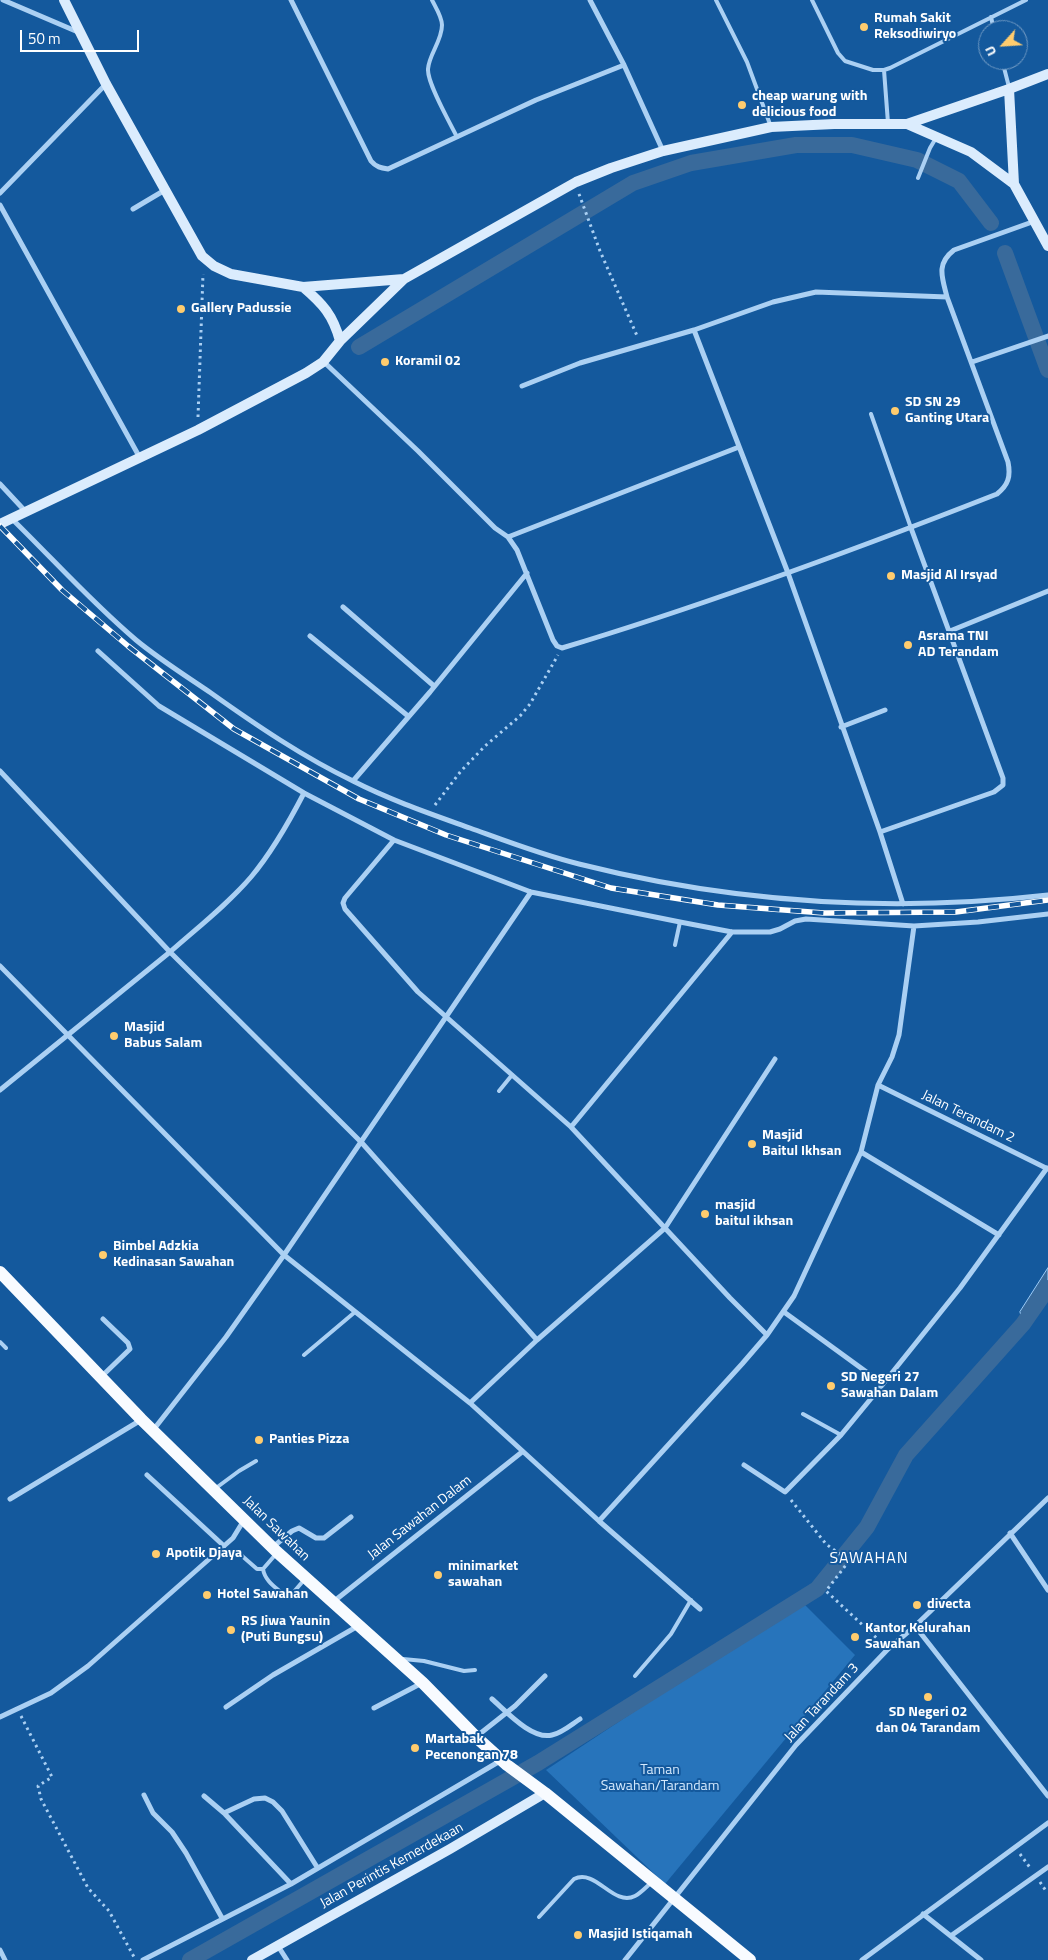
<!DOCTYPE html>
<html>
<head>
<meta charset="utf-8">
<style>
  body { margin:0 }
  #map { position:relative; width:1048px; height:1960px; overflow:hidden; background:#14599d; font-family:"Titillium Web",sans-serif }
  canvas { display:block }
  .north { position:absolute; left:978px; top:20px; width:50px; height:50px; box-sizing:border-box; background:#14599d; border:1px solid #729bc4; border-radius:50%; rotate:244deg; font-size:14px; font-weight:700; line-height:20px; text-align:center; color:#fff }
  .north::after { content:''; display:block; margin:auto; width:18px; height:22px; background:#ffcc6e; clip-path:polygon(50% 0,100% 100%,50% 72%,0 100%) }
  .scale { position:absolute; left:20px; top:30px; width:119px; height:22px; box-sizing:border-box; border:2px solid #fff; border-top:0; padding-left:6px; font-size:15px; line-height:18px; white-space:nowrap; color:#fff; -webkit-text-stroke:4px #14599d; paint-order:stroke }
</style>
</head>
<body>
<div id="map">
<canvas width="1048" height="1960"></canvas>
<div class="north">U</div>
<div class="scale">50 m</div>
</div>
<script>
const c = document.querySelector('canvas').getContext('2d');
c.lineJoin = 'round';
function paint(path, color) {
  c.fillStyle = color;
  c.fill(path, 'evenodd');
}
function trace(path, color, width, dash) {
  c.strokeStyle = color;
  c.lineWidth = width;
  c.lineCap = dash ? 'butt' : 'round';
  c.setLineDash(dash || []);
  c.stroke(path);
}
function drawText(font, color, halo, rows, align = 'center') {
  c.font = font + ' "Titillium Web",sans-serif';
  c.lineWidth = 4;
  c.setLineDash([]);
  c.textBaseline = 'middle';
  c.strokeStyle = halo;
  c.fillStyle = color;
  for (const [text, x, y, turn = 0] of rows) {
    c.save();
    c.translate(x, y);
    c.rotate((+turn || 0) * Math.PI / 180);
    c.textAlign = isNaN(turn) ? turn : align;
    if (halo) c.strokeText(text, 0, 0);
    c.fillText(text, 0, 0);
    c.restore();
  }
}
paint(new Path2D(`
  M801,1601L855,1655L665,1884L546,1770Z`), '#2774bb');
const water = new Path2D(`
  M1048,1268C1048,1298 1048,1305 1023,1324L1020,1312Z`);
paint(water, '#396a9b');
trace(water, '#9eccf6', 1);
trace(new Path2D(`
  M1005,253L1048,370
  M359,347L633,183L691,163L796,145H852L917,160L959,181L991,223
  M190,1960L538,1763L817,1589L867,1527L906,1455L1023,1324L1048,1288`), '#396a9b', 16);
trace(new Path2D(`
  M579,194L600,251L638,338
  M198,417L203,274
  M435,805L461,771L485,746L520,716L530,704L558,655
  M791,1500L826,1544L849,1561L826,1591L882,1643
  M21,1716L52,1777L38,1786L41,1799L88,1888L109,1911L134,1957
  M1020,1854L1031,1869
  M1040,1882L1046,1891`), '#abd0f3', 3, [2.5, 4]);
trace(new Path2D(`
  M432,0C436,8 442,17 442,25C442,41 429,54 428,69C427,83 450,123 457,137
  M716,0L747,62L771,127
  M812,0L838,53L845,61L873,70H884L890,68L1026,0
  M991,17L994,30
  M1002,60L1009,87
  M884,70L888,123
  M918,178L930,148L936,138
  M871,414L911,528
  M675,945L680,922
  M499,1091L512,1075
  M0,1342L6,1348
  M304,1355L355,1312
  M803,1414L841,1435
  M216,1488L239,1471L256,1461
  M276,1554L263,1569C265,1581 275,1587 283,1594H292L304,1580
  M241,1555L257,1569H263
  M403,1659L424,1661L464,1671L475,1670
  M635,1676L671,1634L691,1600
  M539,1917L574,1879C596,1868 613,1907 635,1896C641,1893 646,1887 651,1883`), '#abd0f3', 4);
trace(new Path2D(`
  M3,0L78,32
  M291,0L371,161C376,167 381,168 388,169L536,100L624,65
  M590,0L624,65L663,151
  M0,193L106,84
  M0,205L140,458
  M133,209L165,190
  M947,297C942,277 936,264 954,250L1035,221
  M324,362L418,451L495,528L508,537L517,550L553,640L557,646L562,648C709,604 854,550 997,494C1008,485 1011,477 1008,462L947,297L816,292L773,302L694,330L788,573L880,832L903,904
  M972,362L1048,336
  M522,386L580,363L694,330
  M0,484L26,512
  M12,519C53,559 92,603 136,640C159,659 186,676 211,693C256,725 303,757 353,781C390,800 431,814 470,828C506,841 542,855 579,864C734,903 890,913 1048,895
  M508,537L739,447
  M343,607L434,686
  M950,631L1048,591
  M310,636L408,716
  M98,651L159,706L304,793L394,840L531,892L680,922L732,932H770L780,929L795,921L806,919L914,926L978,922L1048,914
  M841,727L885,710
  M0,771L170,952L0,1090
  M353,781L430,692L527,573
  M304,793C289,822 272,852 251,877C227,905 197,928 170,952L362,1143L537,1340L470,1403
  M880,832L994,792L1003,785V778L911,528
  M394,840L345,898L343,903L345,909L418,992L571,1127L730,1298L767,1335
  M0,966L284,1255L470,1403L599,1521L700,1609
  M878,1085L1048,1169
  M571,1127L732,932
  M861,1152L999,1235
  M784,1312L883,1384
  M537,1340L665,1228L775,1059
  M101,1377L130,1349L128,1343L103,1319
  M154,1429L226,1337L284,1255L531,892
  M744,1465L785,1492L841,1435L883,1384L960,1288L1047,1168
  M147,1475L224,1546
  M10,1499L141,1420
  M599,1521L742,1364L767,1335L794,1296L861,1152L878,1085L892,1057L899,1035L914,926
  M1010,1533L1048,1590
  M273,1547L292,1531L299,1528L316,1538H324L351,1517
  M333,1602L522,1452
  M915,1626L1048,1796
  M492,1699C507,1712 532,1740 552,1735C562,1733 572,1724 580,1719
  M226,1707L273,1675L358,1626
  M374,1708L422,1683
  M0,1717L51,1693L88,1666L233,1538L244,1520
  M477,1736L515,1706L545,1676
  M144,1795L153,1813L172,1832L186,1853L222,1918
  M204,1796L224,1813L291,1884
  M224,1813L254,1799L265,1798L273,1802L282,1811L317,1867
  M923,1914L981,1960
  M952,1935L1048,1867
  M278,1946L287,1960
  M0,1950L5,1960
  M143,1960L291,1884L500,1761
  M625,1960L796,1745L888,1649L915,1626L1048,1498
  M862,1960L1048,1823`), '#abd0f3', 5);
trace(new Path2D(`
  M64,0L106,84L202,256L214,266L231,274L303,287L404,279
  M1009,89L1014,184
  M907,124L971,152L1014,184L1048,246
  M303,287C323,304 333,315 340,341
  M0,524L198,430L306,373L323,362L340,341L404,279L576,182L611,168L663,151L771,127L834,124H907L1009,89L1048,74
  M252,1960L450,1849L545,1793`), '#dbecfd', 10);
trace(new Path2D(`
  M0,1272L141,1419L277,1552L423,1683L476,1737L507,1765L545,1793L750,1960`), '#f8fbff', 12);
const rail = new Path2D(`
  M0,526L62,590L128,646L234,729L359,799L446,835L611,888L718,905L824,913L956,912L1048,900`);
trace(rail, '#fff', 5.5);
trace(rail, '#14599d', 4, [11]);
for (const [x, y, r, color] of [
  [864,27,5,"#ffcc6e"],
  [742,105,5,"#ffcc6e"],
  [181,309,5,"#ffcc6e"],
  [385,362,5,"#ffcc6e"],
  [895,411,5,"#ffcc6e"],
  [891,576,5,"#ffcc6e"],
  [908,645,5,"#ffcc6e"],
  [114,1036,5,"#ffcc6e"],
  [752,1144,5,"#ffcc6e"],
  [705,1214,5,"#ffcc6e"],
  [103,1255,5,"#ffcc6e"],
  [831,1386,5,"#ffcc6e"],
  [259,1440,5,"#ffcc6e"],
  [156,1554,5,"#ffcc6e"],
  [438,1575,5,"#ffcc6e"],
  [207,1595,5,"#ffcc6e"],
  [917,1605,5,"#ffcc6e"],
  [231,1630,5,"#ffcc6e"],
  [855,1637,5,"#ffcc6e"],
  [928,1697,5,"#ffcc6e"],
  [415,1748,5,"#ffcc6e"],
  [578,1935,5,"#ffcc6e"]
]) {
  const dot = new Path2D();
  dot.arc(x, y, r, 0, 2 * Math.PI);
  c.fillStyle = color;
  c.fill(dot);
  trace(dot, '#14599d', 2);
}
drawText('bold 14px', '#fff', '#14599d', [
  ["Rumah Sakit",874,19],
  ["Reksodiwiryo",874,35],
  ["cheap warung with",752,97],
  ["delicious food",752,113],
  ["Gallery Padussie",191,309],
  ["Koramil 02",395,362],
  ["SD SN 29",905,403],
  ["Ganting Utara",905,419],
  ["Masjid Al Irsyad",901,576],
  ["Asrama TNI",918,637],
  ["AD Terandam",918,653],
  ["Masjid",124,1028],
  ["Babus Salam",124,1044],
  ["Masjid",762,1136],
  ["Baitul Ikhsan",762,1152],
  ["masjid",715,1206],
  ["baitul ikhsan",715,1222],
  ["Bimbel Adzkia",113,1247],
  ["Kedinasan Sawahan",113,1263],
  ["SD Negeri 27",841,1378],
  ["Sawahan Dalam",841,1394],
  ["Panties Pizza",269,1440],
  ["Apotik Djaya",166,1554],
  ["minimarket",448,1567],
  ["sawahan",448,1583],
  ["Hotel Sawahan",217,1595],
  ["divecta",927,1605],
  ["RS Jiwa Yaunin",241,1622],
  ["(Puti Bungsu)",241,1638],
  ["Kantor Kelurahan",865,1629],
  ["Sawahan",865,1645],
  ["SD Negeri 02",928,1713,"center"],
  ["dan 04 Tarandam",928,1729,"center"],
  ["Martabak",425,1740],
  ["Pecenongan 78",425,1756],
  ["Masjid Istiqamah",588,1935]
], 'left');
drawText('14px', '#fff', '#14599d', [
  ["Jalan Terandam 2",968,1117,26],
  ["Jalan Sawahan Dalam",420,1518,-38],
  ["Jalan Sawahan",276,1529,44],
  ["Jalan Tarandam 3",822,1703,-47],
  ["Jalan Perintis Kemerdekaan",392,1866,-29]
]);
drawText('14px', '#d4e9fd', '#14599d', [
  ["Taman",660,1771],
  ["Sawahan/Tarandam",660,1787]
]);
c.letterSpacing = '1px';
drawText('16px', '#fff', '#14599d', [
  ["SAWAHAN",869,1559]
]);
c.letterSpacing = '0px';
</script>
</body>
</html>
